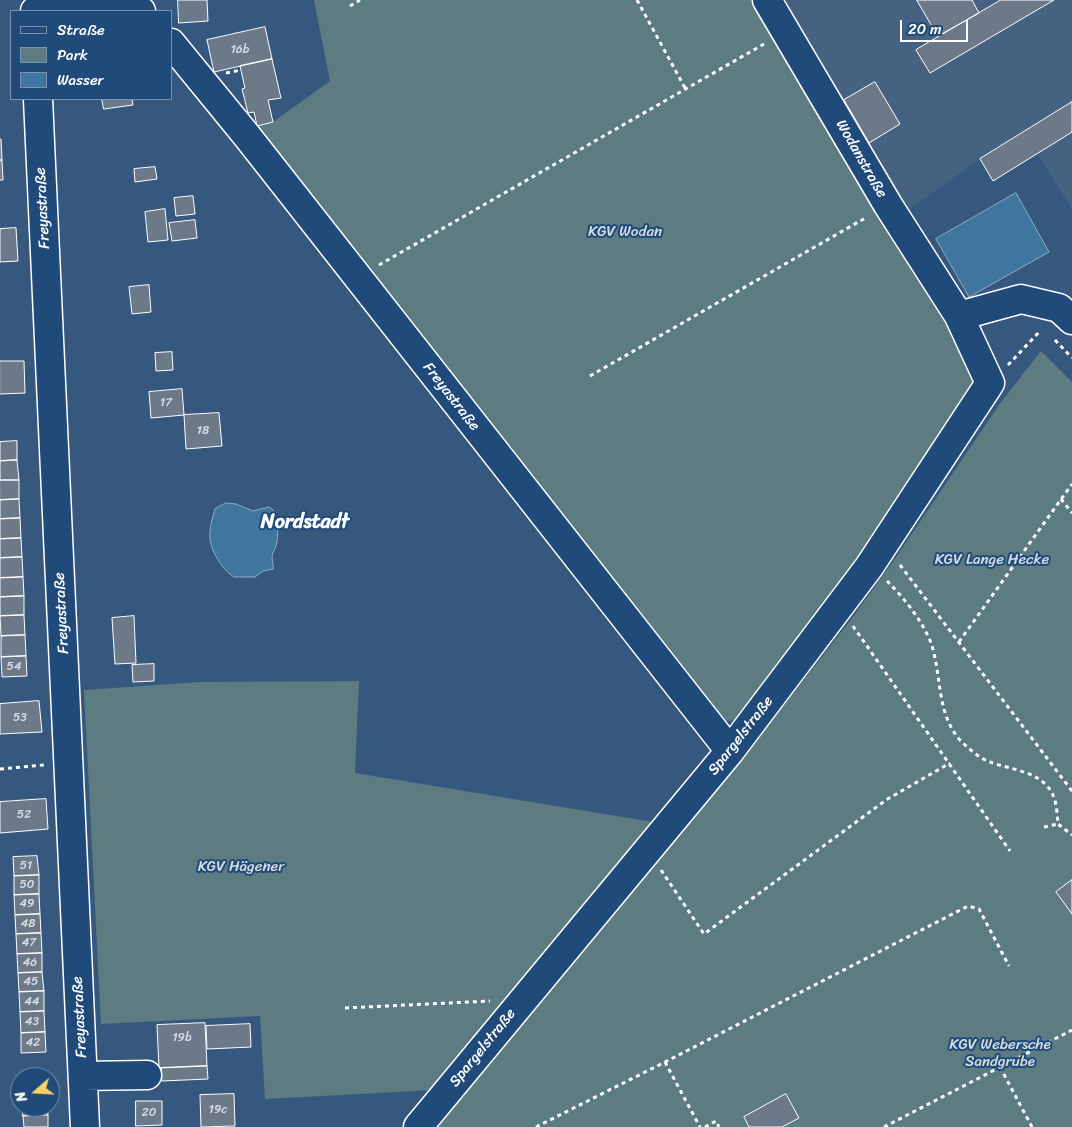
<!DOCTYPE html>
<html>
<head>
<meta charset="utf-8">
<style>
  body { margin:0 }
  #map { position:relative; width:1072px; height:1127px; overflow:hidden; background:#36587e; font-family:Sriracha,sans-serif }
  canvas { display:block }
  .legend { position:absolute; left:10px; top:10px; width:162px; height:90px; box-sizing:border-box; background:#1f4a7a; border:1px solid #7992af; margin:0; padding:6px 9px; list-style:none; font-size:15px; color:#fff }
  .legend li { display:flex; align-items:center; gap:10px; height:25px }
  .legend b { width:25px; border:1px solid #7992af }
  .north { position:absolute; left:10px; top:1067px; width:50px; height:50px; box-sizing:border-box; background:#1f4a7a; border:1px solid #7992af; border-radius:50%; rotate:251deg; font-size:14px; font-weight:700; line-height:20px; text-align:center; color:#fff }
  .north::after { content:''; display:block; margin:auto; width:18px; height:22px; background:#ffd166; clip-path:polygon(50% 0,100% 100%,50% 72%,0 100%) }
  .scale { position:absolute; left:900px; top:20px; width:68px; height:22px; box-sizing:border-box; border:2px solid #fff; border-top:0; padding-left:6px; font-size:15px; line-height:18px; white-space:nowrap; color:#fff; -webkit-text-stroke:4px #1f4a7a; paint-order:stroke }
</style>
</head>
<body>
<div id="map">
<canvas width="1072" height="1127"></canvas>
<ul class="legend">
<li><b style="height:6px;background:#1f4a7a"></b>Straße</li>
<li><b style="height:14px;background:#5c7c81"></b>Park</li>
<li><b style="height:14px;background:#40769d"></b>Wasser</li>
</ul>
<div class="north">N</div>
<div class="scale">20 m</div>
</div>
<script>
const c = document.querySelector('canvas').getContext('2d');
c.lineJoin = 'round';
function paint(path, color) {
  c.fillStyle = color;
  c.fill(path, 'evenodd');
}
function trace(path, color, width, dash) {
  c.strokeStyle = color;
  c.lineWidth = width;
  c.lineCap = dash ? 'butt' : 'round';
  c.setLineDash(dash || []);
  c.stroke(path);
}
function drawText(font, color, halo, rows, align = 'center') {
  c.font = font + ' Sriracha,sans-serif';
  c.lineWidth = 4;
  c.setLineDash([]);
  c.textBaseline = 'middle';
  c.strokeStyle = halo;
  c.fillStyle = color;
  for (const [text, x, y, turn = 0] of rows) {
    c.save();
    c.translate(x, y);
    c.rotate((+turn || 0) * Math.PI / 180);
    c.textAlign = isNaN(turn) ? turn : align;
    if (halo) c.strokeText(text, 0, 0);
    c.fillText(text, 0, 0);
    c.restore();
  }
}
paint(new Path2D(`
  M779,0H1072V209L1037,153L980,159L905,212Z`), '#466281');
paint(new Path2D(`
  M314,0H756L886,218L975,372L977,383L974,398L738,720L720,722L249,130L257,126L273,122L330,81Z
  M1041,351L1072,382V1127H433L753,745L852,618L892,563L1001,402Z
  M359,681L355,773L659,823L434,1090L265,1099L260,1016L101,1024L84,690L200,682Z`), '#5c7c81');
const water = new Path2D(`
  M1016,193L1049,252L969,297L936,239Z
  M226,503L236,504L253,511L269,507L273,510C278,518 279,537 276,546C275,550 272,553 272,557C272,561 274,564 273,569L263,571L255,577H234C221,569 208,547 210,532C210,525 213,517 215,509Z`);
paint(water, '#40769d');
trace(water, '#8cadc4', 1);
const building = new Path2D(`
  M178,0H207L208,21L179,23Z
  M917,0H972L979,13L938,36Z
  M1001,0H1054L930,73L916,50Z
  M265,27L272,59L214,72L207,40Z
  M272,59L281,98L268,100L273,122L257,126L254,112L248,113L242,89L245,88L240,66Z
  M875,82L900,124L869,143L844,100Z
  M102,99H132L133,105L104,109Z
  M1072,102V132L993,181L980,159Z
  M0,139H1L2,160H0Z
  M0,160H2L3,180H0Z
  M155,167L157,179L135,182L134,169Z
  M193,196L195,214L176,216L174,198Z
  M165,209L168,240L148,242L145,212Z
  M195,220L197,238L172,241L169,223Z
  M16,228L18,261L0,262V229Z
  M149,285L151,312L132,314L129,287Z
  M172,352L173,370L156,371L155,353Z
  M0,361H24L25,393L0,394Z
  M182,389L184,415L151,418L149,392Z
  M219,413L222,446L186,449L184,415Z
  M17,441V460L0,461V442Z
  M17,460L19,480H0V461Z
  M0,480H19V499L0,500Z
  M19,499L20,518L0,519V500Z
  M20,518L21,538L0,539V519Z
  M21,538L22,557L0,558V539Z
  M22,557L23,577L0,578V558Z
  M23,577L24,596L0,597V578Z
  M24,596V615L0,616V597Z
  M24,615L25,635L1,636L0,616Z
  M134,616L136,663L115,664L112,618Z
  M25,635L26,656L1,657V636Z
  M26,656L27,676L2,677L1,657Z
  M154,664V681L133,682L132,665Z
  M39,701L42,732L0,734V704Z
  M46,799L48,829L0,833V802Z
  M37,856L39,875L14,876L13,857Z
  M39,875V894L14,895V876Z
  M1072,880V914L1056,892Z
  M39,894L40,914L15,915L14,895Z
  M40,914L41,933L16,934L15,915Z
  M41,933L42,953L17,954L16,934Z
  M42,953V972L18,973L17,954Z
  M42,972L44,991L19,992L18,973Z
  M44,991V1011L20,1012L19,992Z
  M44,1011L45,1032L21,1033L20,1012Z
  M205,1023L207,1066L159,1068L157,1025Z
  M250,1024L251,1047L207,1049L206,1026Z
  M45,1032L46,1052L21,1053V1033Z
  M207,1066L208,1079L162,1081L161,1068Z
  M234,1094L235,1126L201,1127L200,1095Z
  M786,1094L799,1118L782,1127H749L744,1117Z
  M136,1101H162V1125L136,1126Z
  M23,1107H47L48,1115L23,1116Z
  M48,1115V1127H24L23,1116Z`);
paint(building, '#6b7989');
trace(building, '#fff', 1);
const minor = new Path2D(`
  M35,11L131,5L141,11
  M171,43L247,136L730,751
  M38,99L85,1127
  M959,316L1021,299L1059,308L1072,320
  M83,1076L147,1075
  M418,1127L730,751L869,567L990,383L959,316L888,205L767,0`);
trace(minor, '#fff', 31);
trace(new Path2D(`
  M637,0L685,88
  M350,6L360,0
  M226,73L241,70
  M379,265L764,44
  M1055,340L1072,358
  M1008,365L1041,330
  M590,376L867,217
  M1061,499L1072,513
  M900,565L1072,791
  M887,581C904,598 922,620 931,643C942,675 936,713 960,740C969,749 979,758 990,762C1011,770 1042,771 1053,795C1057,804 1057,815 1058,824L1072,835
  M853,626L1010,851
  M959,642L1072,484
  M0,769L44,765
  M1044,827L1058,824
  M661,870L704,934L886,800L950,763
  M345,1008L490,1001
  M665,1062L700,1127
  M1000,1067L1032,1127
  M536,1127L665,1062L968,906L979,909L1009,966
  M705,1127L716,1121L719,1127
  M884,1127L1072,1030`), '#fff', 3, [4, 4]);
trace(minor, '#1f4a7a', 28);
drawText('12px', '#dadee2', null, [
  ["16b",240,50],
  ["17",166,403],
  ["18",203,431],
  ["54",14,667],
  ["53",20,718],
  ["52",24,815],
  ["51",26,866],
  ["50",27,885],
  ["49",27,904],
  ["48",28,924],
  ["47",29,943],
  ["46",30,963],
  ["45",31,982],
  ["44",32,1002],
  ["43",32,1022],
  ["19b",182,1038],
  ["42",33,1043],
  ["19c",218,1110],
  ["20",149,1113]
]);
drawText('15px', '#fff', '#1f4a7a', [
  ["Wodanstraße",861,159,60],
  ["Freyastraße",43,208,-93],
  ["Freyastraße",451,397,52],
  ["Freyastraße",62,613,-93],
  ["Spargelstraße",741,736,-52],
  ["Freyastraße",80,1017,-93],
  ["Spargelstraße",483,1048,-51]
]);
drawText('15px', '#d6dee0', '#1f4a7a', [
  ["KGV Wodan",625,232],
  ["KGV Lange Hecke",992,560],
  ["KGV Hägener",241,867],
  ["KGV Webersche",1000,1045],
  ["Sandgrube",1000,1062]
]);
drawText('bold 20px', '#fff', '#1f4a7a', [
  ["Nordstadt",305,523]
]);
</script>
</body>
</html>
